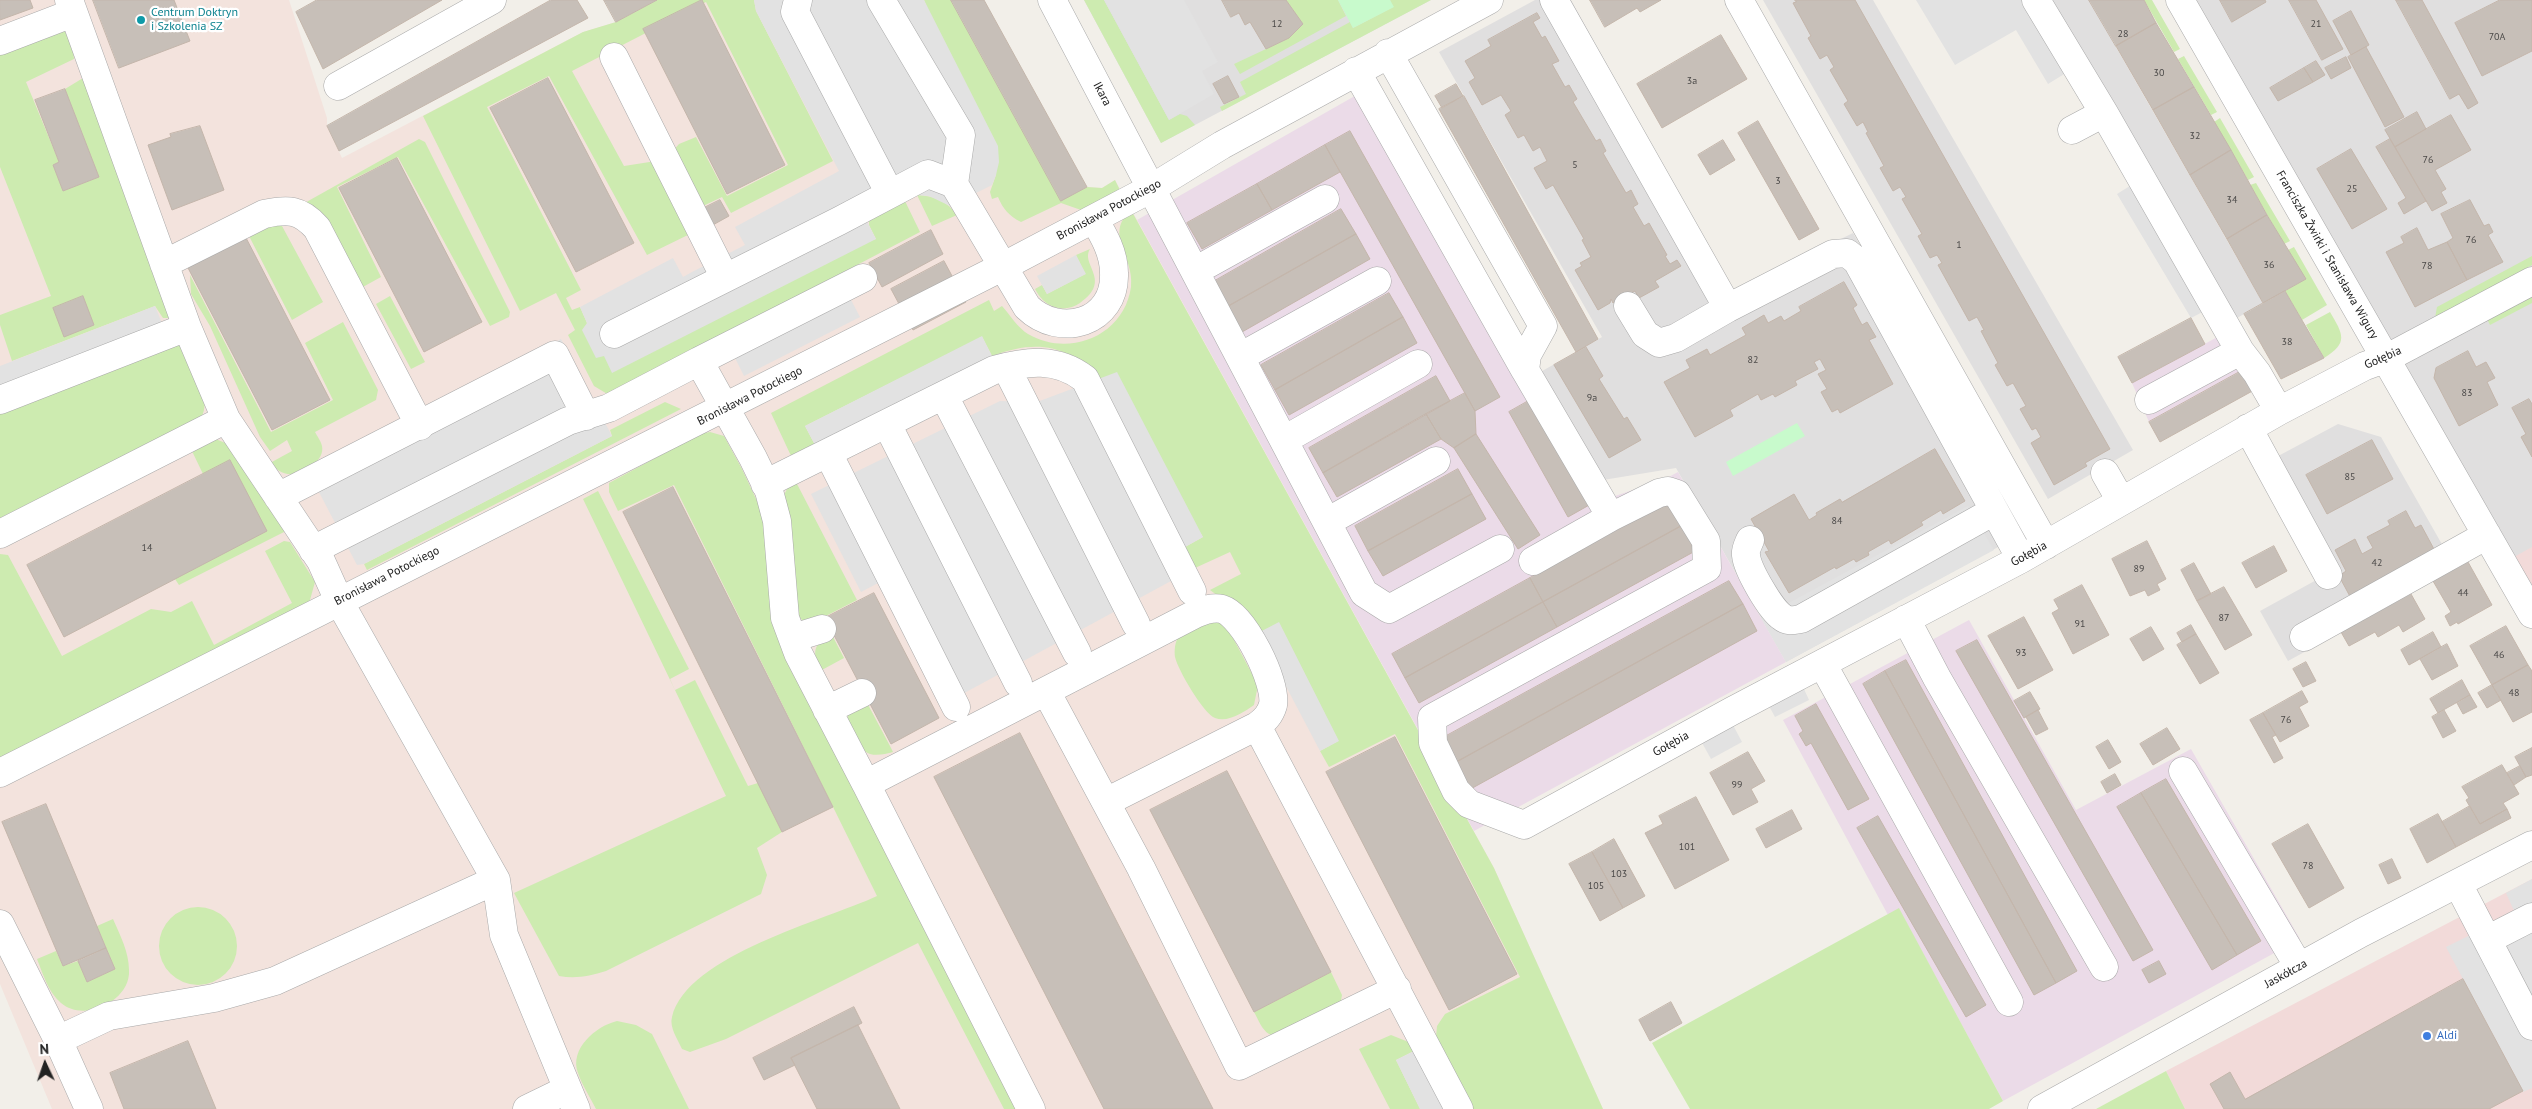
<!DOCTYPE html>
<html>
<head>
<meta charset="utf-8">
<style>
  body { margin:0 }
  #map { position:relative; width:2532px; height:1109px; overflow:hidden; background:#f2efe9; font-family:"PT Sans",sans-serif }
  canvas { display:block }
  .north { position:absolute; left:20px; top:1039px; width:50px; height:50px; -webkit-text-stroke:4px #fff; paint-order:stroke; rotate:357deg; font-size:14px; font-weight:700; line-height:20px; text-align:center; color:#222 }
  .north::after { content:''; display:block; margin:auto; width:18px; height:22px; background:#222; clip-path:polygon(50% 0,100% 100%,50% 72%,0 100%) }
</style>
</head>
<body>
<div id="map">
<canvas width="2532" height="1109"></canvas>
<div class="north">N</div>
</div>
<script>
const c = document.querySelector('canvas').getContext('2d');
c.lineJoin = 'round';
function paint(path, color) {
  c.fillStyle = color;
  c.fill(path, 'evenodd');
}
function trace(path, color, width, dash) {
  c.strokeStyle = color;
  c.lineWidth = width;
  c.lineCap = dash ? 'butt' : 'round';
  c.setLineDash(dash || []);
  c.stroke(path);
}
function drawText(font, color, halo, rows, align = 'center') {
  c.font = font + ' "PT Sans",sans-serif';
  c.lineWidth = 4.5;
  c.setLineDash([]);
  c.textBaseline = 'middle';
  c.strokeStyle = halo;
  c.fillStyle = color;
  for (const [text, x, y, turn = 0] of rows) {
    c.save();
    c.translate(x, y);
    c.rotate((+turn || 0) * Math.PI / 180);
    c.textAlign = isNaN(turn) ? turn : align;
    if (halo) c.strokeText(text, 0, 0);
    c.fillText(text, 0, 0);
    c.restore();
  }
}
paint(new Path2D(`
  M1084,0H1431L1161,143Z
  M1535,0H1571L1733,292L1853,233L2024,533L1786,662L1676,468L1597,481L1537,374L1602,337L1439,52Z
  M1763,0H1873L2133,450L2048,499Z
  M2036,0H2089L2263,303L2225,325Z
  M2180,0H2532V614Z
  M2338,424L2381,437L2456,569L2288,661L2260,611L2320,578L2267,462Z`), '#e0dfdf');
paint(new Path2D(`
  M2532,547V614L2503,563Z
  M2532,879V1109H2185L2166,1071Z`), '#f2dad9');
paint(new Path2D(`
  M1360,93L1591,504L1663,480L1678,472L1786,662L1474,831L1137,220Z
  M2225,333L2245,369L2149,422L2132,383Z
  M1969,620L2076,810L2191,749L2300,939L2003,1101L1899,909L1888,915L1783,720Z`), '#ebdbe8');
paint(new Path2D(`
  M0,0H289L327,118V126L342,158L583,32L616,22L657,0H951L1061,200L1087,187L1102,188L1115,180L1494,868L1603,1109H52L0,984Z`), '#f3e3dd');
paint(new Path2D(`
  M657,0H754L756,11L833,161L731,213L722,197L701,207L672,152L679,144L696,137L727,196L788,165L706,2L572,71L624,166L656,161L692,233L647,255L549,76L487,107L581,290L566,298L572,310L580,307L587,323L876,239L869,225V220L904,199L920,232L609,395L594,386L568,335L575,330L556,293L520,311L423,116L583,32L616,22Z
  M924,0H951L1061,200L1087,187L1102,188L1115,180L1120,190L1081,210L1061,203L1021,222C1009,216 1003,209 998,197L992,199L990,192L996,175Z
  M1084,0H1104L1169,120L1180,114L1187,116L1195,125L1161,143Z
  M1283,0H1338L1346,16L1240,74L1234,64L1283,41L1303,24L1286,0Z
  M1390,0H1431L1222,111L1220,107L1246,94L1240,82L1350,22L1353,28L1393,7Z
  M2144,0H2152L2180,49L2174,52Z
  M64,29L73,49L74,59L26,82L59,162L53,165L63,191L99,177L65,89L83,78L172,313L169,318H163L155,306L12,361L0,325V315L51,296L0,167V47Z
  M2184,56L2217,112L2211,115L2178,59Z
  M2220,118L2254,177L2248,180L2214,122Z
  M419,139L425,142L510,312L509,317L490,326L398,157L337,187L381,277L361,288L301,205Z
  M2256,183L2290,241L2284,244L2250,185Z
  M917,195C934,196 947,201 957,215L932,226Z
  M1131,210L1494,868L1603,1109H1473L1436,1037L1437,1026L1445,1014L1520,977L1395,734L1329,767L1320,751L1338,741L1279,623L1258,633C1255,626 1253,616 1248,611C1238,600 1221,600 1210,590L1241,574L1230,552L1195,568L1185,547L1203,537L1098,379C1067,343 1035,340 992,356L982,337L805,426L815,445L792,458L771,413L989,300L994,311L1002,306C1010,315 1018,328 1028,334C1069,358 1124,336 1131,287C1135,256 1103,235 1131,210Z
  M284,220L282,226L323,302L292,320L248,234Z
  M2294,247L2327,305L2302,320L2285,291L2305,279L2288,250Z
  M1090,249C1080,265 1113,280 1080,303C1073,308 1063,310 1055,307C1045,304 1040,298 1035,289L1042,285L1047,294L1085,274L1076,255Z
  M2532,256V265L2435,318L2437,307Z
  M190,275L271,432L333,400L305,343L343,322L378,390L376,400L315,432C317,436 321,441 322,446C325,460 306,472 294,474C284,476 276,469 270,463L292,451L287,440L270,451L260,437L210,326L191,294Z
  M390,296L425,362L411,369L376,304Z
  M2532,296V303L2490,325L2487,319Z
  M2330,312C2343,334 2349,343 2324,358L2306,325Z
  M182,340C190,360 215,400 200,419L0,518V407Z
  M665,402L681,409L367,570L364,564L612,436L610,430Z
  M710,432L724,436L742,469L764,516L769,544L768,584L773,622L1017,1109H1004L918,943L726,1039L690,1052L682,1049C678,1040 669,1027 672,1017C687,955 826,920 877,896L674,485L618,511L609,492V483L700,434Z
  M213,438L228,444L288,530L179,585L175,579L203,474L191,449Z
  M796,482L857,600L820,619L808,623L802,620L795,612L784,495L788,487Z
  M598,491L689,669L670,679L675,690L695,680L748,786L758,783L782,832L757,848L767,875L761,894L606,971C590,976 576,979 559,976L514,893L726,796L583,499Z
  M284,541L290,542L315,582L310,600L298,615L0,764V554L8,555L62,656L151,609L171,612L192,601L214,645L292,603L265,551Z
  M1203,620L1225,623L1258,685L1254,705C1244,712 1228,723 1215,718C1203,713 1178,670 1175,657C1174,651 1175,642 1178,638C1183,631 1196,625 1203,620Z
  M831,633L844,658L820,671C812,650 813,646 831,633Z
  M865,699L890,746L893,752C886,754 877,756 870,754C855,748 840,721 852,707C855,704 862,701 865,699Z
  M159 946a39 39 0 1 1 78 0a39 39 0 1 1-78 0Z
  M1899,908L2003,1101L1989,1109H1690L1652,1043Z
  M113,919C120,935 129,952 129,970C131,1001 84,1023 61,1003C48,992 43,974 37,959L56,951L63,966L78,961L87,982L115,969L97,926Z
  M1331,972L1342,995L1340,1006C1326,1013 1283,1041 1269,1034C1262,1030 1258,1019 1254,1012Z
  M617,1021L636,1025L652,1034L689,1109H596C590,1097 582,1085 578,1073C569,1049 596,1026 617,1021Z
  M1391,1035L1411,1043L1414,1051L1396,1060L1420,1109H1390L1359,1049Z
  M2166,1071L2185,1109H2096Z`), '#cdebb0');
paint(new Path2D(`
  M1338,0H1390L1394,7L1353,28Z
  M1797,423L1805,436L1733,476L1726,462Z`), '#c8facc');
paint(new Path2D(`
  M754,0H924L998,146L999,162L996,175L992,185L950,206L929,196L917,195L866,220L876,239L612,373L604,356L596,358L582,330L587,323L580,307L673,258L683,277L692,272L745,245L735,227L839,171L756,11Z
  M1104,0H1184L1218,62L1202,71L1214,94L1169,120Z
  M1916,0H2034L2074,68L2048,84L2016,30L1955,65Z
  M2141,179L2214,306L2191,318L2117,194Z
  M1076,255L1086,274L1047,294L1037,276Z
  M850,298L860,317L744,376L735,358Z
  M155,306L163,326L0,389V366Z
  M982,336L992,356L815,445L805,426Z
  M561,339L612,436L364,564L357,565L307,469Z
  M1117,372L1203,537L1185,547L1195,568L944,704L882,581L861,592L811,494L1000,401L1037,402Z
  M1968,506L1994,550L1786,662L1761,618Z
  M1279,622L1339,741L1320,751L1258,633Z
  M1804,689L1809,700L1775,717L1769,706Z
  M1733,725L1742,742L1711,759L1701,741Z
  M2532,879V1088L2523,1092L2446,947L2515,913L2506,893Z
  M1414,1051L1445,1109H1420L1396,1060Z`), '#e2e2e2');
const building = new Path2D(`
  M0,0H30L33,8L0,20Z
  M93,0H174L190,41L119,68Z
  M317,0H442L323,69L296,12Z
  M551,0H577L588,18L339,151L327,126Z
  M604,0H657L616,22Z
  M702,0L785,165L727,194L643,29Z
  M951,0H984L1087,187L1061,201Z
  M1222,0H1286L1303,24L1289,38L1266,49L1250,22L1245,25L1239,13L1231,17Z
  M1590,0H1661L1640,12L1637,8L1605,27Z
  M1795,0H1855L2110,449L2085,463L2087,466L2054,485L2031,443L2041,437L2036,428L2032,430L2020,409L2026,406L2013,383L2007,386L1995,365L1998,363L1981,331L1984,330L1977,317L1969,321L1938,265L1942,263L1937,255L1930,258L1918,236L1922,234L1902,199L1906,197L1900,187L1893,191L1880,168L1884,166L1866,133L1868,132L1863,122L1857,126L1844,104L1848,101L1830,70L1834,67L1827,55L1820,59L1808,38L1811,36L1793,3L1796,2Z
  M2089,0H2144L2156,23L2116,46Z
  M2220,0H2265L2266,2L2232,22Z
  M2289,0H2316L2343,49L2322,60Z
  M2396,0H2422L2478,103L2468,109L2459,94L2450,99Z
  M2500,0H2532V51L2482,76L2455,23Z
  M2351,11L2369,45L2351,55L2333,21Z
  M1537,13L1540,18L1533,22L1542,38L1545,36L1559,61L1552,64L1565,87L1569,85L1577,99L1573,102L1596,141L1600,139L1606,151L1603,153L1626,193L1631,190L1638,204L1633,207L1644,226L1649,223L1667,255L1665,256L1670,264L1677,260L1681,266L1655,281L1659,287L1639,298L1635,291L1613,303L1611,299L1610,303L1598,310L1575,270L1582,266L1580,263L1591,257L1582,240L1584,239L1553,185L1546,189L1534,168L1547,161L1540,147L1533,151L1524,135L1518,138L1505,115L1511,111L1501,95L1482,105L1469,82L1475,78L1465,61L1491,46L1488,40Z
  M2156,23L2194,87L2153,110L2116,46Z
  M1721,35L1747,79L1662,128L1637,84Z
  M2366,47L2404,117L2385,127L2348,57Z
  M2346,57L2351,68L2331,79L2325,68Z
  M2316,61L2325,75L2313,82L2304,68Z
  M2304,68L2313,82L2278,101L2270,88Z
  M1228,76L1239,97L1224,104L1213,84Z
  M548,78L634,243L576,272L490,108Z
  M1456,84L1463,96L1442,108L1435,96Z
  M2194,87L2231,150L2190,175L2153,110Z
  M65,89L99,177L63,191L53,165L59,162L35,100Z
  M1464,96L1598,339L1576,352L1439,109Z
  M2417,112L2426,129L2395,147L2385,130Z
  M2451,115L2471,150L2435,170L2446,189L2441,192L2447,203L2432,211L2395,147Z
  M1758,121L1819,229L1799,240L1738,133Z
  M200,126L224,190L172,210L148,145L171,137L170,134Z
  M1350,131L1500,397L1475,411L1325,145Z
  M2390,139L2426,201L2404,214L2398,203L2406,198L2376,147Z
  M1723,140L1735,160L1710,175L1698,155Z
  M1325,145L1340,172L1272,210L1257,184Z
  M2351,149L2387,209L2352,229L2317,169Z
  M2231,150L2267,215L2227,239L2190,175Z
  M397,158L482,322L424,352L339,188Z
  M1257,184L1272,210L1202,249L1187,223Z
  M720,200L729,216L711,226L702,209Z
  M2470,200L2484,226L2489,224L2493,232L2488,235L2503,262L2467,280L2447,242L2453,238L2441,214Z
  M1341,209L1356,234L1227,307L1213,282Z
  M2267,215L2306,279L2263,303L2227,239Z
  M2417,228L2428,250L2447,242L2467,280L2415,307L2386,252L2404,243L2401,237Z
  M931,230L943,254L882,287L869,263Z
  M244,234L330,400L272,430L186,264Z
  M1356,234L1370,259L1242,332L1227,307Z
  M944,261L966,302L913,330L891,289Z
  M1844,282L1857,305L1853,308L1862,325L1867,322L1876,337L1869,340L1893,384L1840,413L1838,409L1832,412L1821,392L1827,389L1818,374L1826,370L1820,359L1814,362L1818,369L1795,381L1797,385L1775,397L1773,394L1761,400L1758,394L1730,410L1733,416L1695,437L1664,382L1690,368L1686,360L1707,349L1710,355L1746,335L1742,328L1764,315L1768,323L1781,316L1784,321L1801,311L1799,307Z
  M2285,291L2324,358L2281,379L2244,314Z
  M1389,293L1403,317L1275,390L1261,365Z
  M83,296L94,325L64,337L53,308Z
  M1403,317L1417,343L1289,415L1275,390Z
  M2191,318L2205,344L2132,383L2118,357Z
  M1586,347L1603,376L1599,379L1624,419L1627,417L1641,440L1609,458L1554,365Z
  M2468,351L2476,367L2486,362L2495,378L2487,382L2498,405L2459,426L2434,378L2436,368Z
  M2245,369L2256,389L2160,442L2149,422Z
  M1436,376L1450,401L1323,473L1309,448Z
  M1465,393L1475,411L1476,434L1454,448L1441,439L1426,414Z
  M1532,399L1591,504L1568,517L1509,412Z
  M2529,399L2532,404V457L2521,437L2526,434L2512,408Z
  M1426,414L1441,439L1337,497L1323,473Z
  M1476,434L1540,535L1518,549L1454,448Z
  M2372,440L2393,479L2327,514L2306,475Z
  M1935,449L1965,501L1943,514L1941,510L1921,522L1923,525L1891,544L1889,540L1868,552L1869,555L1856,562L1854,559L1836,569L1835,567L1789,593L1765,552L1769,551L1751,519L1794,494L1809,520L1817,515L1816,513L1840,499L1842,502Z
  M230,460L267,531L64,637L27,565Z
  M1458,469L1472,494L1368,551L1355,526Z
  M673,487L833,807L782,832L623,512Z
  M1472,494L1486,519L1383,576L1368,551Z
  M1670,501L1683,525L1543,602L1530,578Z
  M2406,511L2415,528L2421,525L2435,551L2353,602L2339,576L2346,571L2335,550L2355,539L2362,554L2373,548L2367,537L2390,525L2388,521Z
  M1683,525L1697,550L1557,627L1543,602Z
  M2147,541L2166,579L2157,584L2160,590L2148,596L2145,590L2130,596L2112,559Z
  M2274,546L2287,571L2256,588L2242,563Z
  M2468,562L2492,605L2458,624L2457,622L2450,626L2445,616L2451,612L2433,581Z
  M2194,563L2211,594L2197,601L2181,570Z
  M1530,578L1543,602L1405,678L1392,654Z
  M1729,581L1743,604L1453,764L1439,740Z
  M2082,585L2109,635L2073,654L2052,613L2059,609L2054,600Z
  M2224,587L2252,635L2225,650L2197,601Z
  M874,593L939,718L891,744L825,618Z
  M2411,594L2425,619L2403,632L2399,625L2378,637L2375,632L2349,646L2341,632Z
  M1543,602L1557,627L1419,703L1405,678Z
  M1743,604L1757,631L1467,791L1453,764Z
  M2024,617L2053,670L2018,689L1988,636Z
  M2191,625L2196,634L2182,642L2177,633Z
  M2506,626L2528,665L2492,685L2470,646Z
  M2151,627L2164,649L2143,661L2130,639Z
  M2433,632L2441,647L2409,665L2401,650Z
  M2196,634L2219,673L2200,684L2177,645Z
  M1977,640L2153,950L2133,961L1956,651Z
  M2447,644L2458,666L2432,680L2420,659Z
  M1906,660L2077,971L2056,983L1885,671Z
  M2306,662L2316,681L2303,687L2293,669Z
  M2528,665L2532,671V712L2513,722L2492,685Z
  M1885,671L2056,983L2034,995L1863,684Z
  M2462,680L2470,695L2438,713L2430,699Z
  M2492,685L2501,700L2487,708L2478,693Z
  M2302,691L2308,702L2299,707L2309,726L2280,742L2263,713Z
  M2030,692L2040,709L2024,718L2014,701Z
  M2470,695L2477,707L2463,714L2457,703Z
  M1816,704L1869,799L1848,810L1811,743L1806,746L1799,734L1803,731L1795,716Z
  M2038,710L2048,729L2036,735L2026,717Z
  M2444,710L2456,731L2443,738L2432,717Z
  M2263,713L2276,735L2272,737L2283,758L2274,763L2250,720Z
  M2167,728L2180,749L2153,765L2140,744Z
  M1020,733L1213,1109H1104L934,777Z
  M1395,737L1517,974L1449,1010L1326,772Z
  M2108,740L2121,762L2109,769L2096,747Z
  M2532,748V775L2526,777L2515,757Z
  M1748,752L1765,781L1751,789L1758,802L1733,815L1710,773Z
  M2502,765L2519,794L2503,803L2507,809L2480,824L2466,800L2469,798L2462,787Z
  M2520,766L2526,777L2514,785L2507,773Z
  M1227,771L1331,972L1254,1012L1150,810Z
  M2115,774L2121,785L2107,793L2101,782Z
  M2166,779L2261,941L2237,955L2141,793Z
  M2141,793L2237,955L2212,970L2117,807Z
  M1696,797L1729,860L1675,889L1645,833L1663,824L1659,816Z
  M46,804L106,948L63,966L2,822Z
  M2470,806L2480,824L2507,809L2511,818L2456,847L2442,822Z
  M1792,810L1802,829L1766,848L1756,829Z
  M2438,814L2456,847L2427,863L2410,829Z
  M1878,816L1986,1005L1966,1017L1857,828Z
  M2308,824L2344,888L2309,908L2272,844Z
  M1614,839L1645,896L1623,908L1592,852Z
  M1592,852L1623,908L1600,921L1569,864Z
  M2392,859L2401,878L2388,884L2379,865Z
  M106,948L115,969L87,982L78,961Z
  M2159,961L2166,974L2149,983L2142,970Z
  M2463,979L2523,1091L2489,1109H2224L2210,1084L2230,1072L2245,1099Z
  M1671,1002L1682,1023L1650,1041L1639,1020Z
  M854,1007L862,1023L791,1058L795,1065L764,1080L753,1058Z
  M858,1025L900,1109H817L791,1058Z
  M188,1041L216,1109H124L110,1073Z`);
paint(building, '#c7bfb8');
trace(building, '#c4b6ab', 1);
const minor = new Path2D(`
  M69,0L187,327L226,419L321,561L339,601L496,880L504,935L576,1109
  M798,0L795,12L890,194
  M881,0L961,135L954,184
  M1052,0L1364,593L1389,609L1500,549
  M1554,0L1728,308L1833,254L1847,253L1857,261L2021,559
  M1739,0L2046,545
  M2036,0L2104,113L2240,351L2257,373L2279,411
  M2180,0L2532,614
  M0,41L73,13
  M1388,53L1543,326L1527,355L1525,370L1611,517L1659,493L1668,491L1677,494L1706,541L1707,568L1432,718L1433,743L1456,791L1469,804L1524,825L1732,711L2021,559L2279,411L2365,366L2387,358L2532,281
  M614,57L725,278
  M1356,71L1525,370
  M338,86L492,0
  M2072,130L2104,113
  M164,264L264,214C288,209 300,209 317,228L420,426
  M1195,271L1325,199
  M863,278L699,361L753,458L769,491L777,521L785,618L798,653L866,784L1195,614C1204,610 1212,607 1222,609C1244,616 1277,682 1273,705C1270,715 1265,720 1257,726L1459,1109
  M1628,306L1645,334L1659,343L1676,338L1728,308
  M614,334L839,221L928,174L954,184L1027,307C1060,339 1116,323 1114,273C1114,253 1104,236 1094,219
  M1240,357L1377,281
  M1006,367L1136,624
  M944,396L1077,653
  M0,400L187,327
  M2149,400L2240,351
  M887,424L1018,683
  M2248,428L2328,575
  M1284,440L1418,364
  M828,453L956,707
  M2105,473L2121,501
  M765,484L994,370C1027,361 1057,357 1085,379L1192,591
  M278,497L555,355L586,416
  M1327,522L1436,461
  M0,534L226,419
  M1750,540C1748,545 1745,550 1746,555C1747,569 1771,610 1782,617C1788,622 1794,620 1801,619L1994,511
  M313,550L568,421L609,408L699,361
  M1533,561L1611,517
  M1906,619L1937,678L2104,967
  M2304,637L2487,535
  M793,638L822,629
  M1823,665L2009,1002
  M1046,691L1141,868L1239,1066L1397,989
  M827,710L862,693
  M2183,771L2299,967
  M0,773L1004,266L1152,188L1222,145L1489,0
  M866,784L1031,1109
  M1106,802L1257,726
  M2458,884L2532,1026
  M0,924L58,1040L89,1109
  M2487,940L2532,917
  M58,1040L109,1016L214,998L275,981L496,880
  M527,1109L566,1090
  M2042,1109L2361,933L2532,845`);
trace(minor, '#a9a9a9', 29);
trace(minor, '#fff', 28);
for (const [x, y, r, color] of [
  [141,20,5,"#0f9aa8"],
  [2427,1036,5,"#3f7fe0"]
]) {
  const dot = new Path2D();
  dot.arc(x, y, r, 0, 2 * Math.PI);
  c.fillStyle = color;
  c.fill(dot);
  trace(dot, '#fff', 2);
}
drawText('10px', '#4b4948', null, [
  ["12",1277,24],
  ["21",2316,24],
  ["28",2123,34],
  ["70A",2497,37],
  ["30",2159,73],
  ["3a",1692,81],
  ["32",2195,136],
  ["76",2428,160],
  ["5",1575,165],
  ["3",1778,181],
  ["25",2352,189],
  ["34",2232,200],
  ["76",2471,240],
  ["1",1959,245],
  ["36",2269,265],
  ["78",2427,266],
  ["38",2287,342],
  ["82",1753,360],
  ["83",2467,393],
  ["9a",1592,398],
  ["85",2350,477],
  ["84",1837,521],
  ["14",147,548],
  ["42",2377,563],
  ["89",2139,569],
  ["44",2463,593],
  ["87",2224,618],
  ["91",2080,624],
  ["93",2021,653],
  ["46",2499,655],
  ["48",2514,693],
  ["76",2286,720],
  ["99",1737,785],
  ["101",1687,847],
  ["78",2308,866],
  ["103",1619,874],
  ["105",1596,886]
]);
drawText('12px', '#0d838f', '#fff', [
  ["Centrum Doktryn",151,13],
  ["i Szkolenia SZ",151,27]
], 'left');
drawText('12px', '#222', '#fff', [
  ["Ikara",1102,94,62],
  ["Bronisława Potockiego",1109,210,-28],
  ["Franciszka Żwirki i Stanisława Wigury",2327,255,60],
  ["Gołębia",2383,358,-24],
  ["Bronisława Potockiego",750,396,-27],
  ["Gołębia",2029,554,-29],
  ["Bronisława Potockiego",387,576,-27],
  ["Gołębia",1671,744,-29],
  ["Jaskółcza",2286,974,-29]
]);
drawText('12px', '#366cbe', '#fff', [
  ["Aldi",2437,1036]
], 'left');
</script>
</body>
</html>
